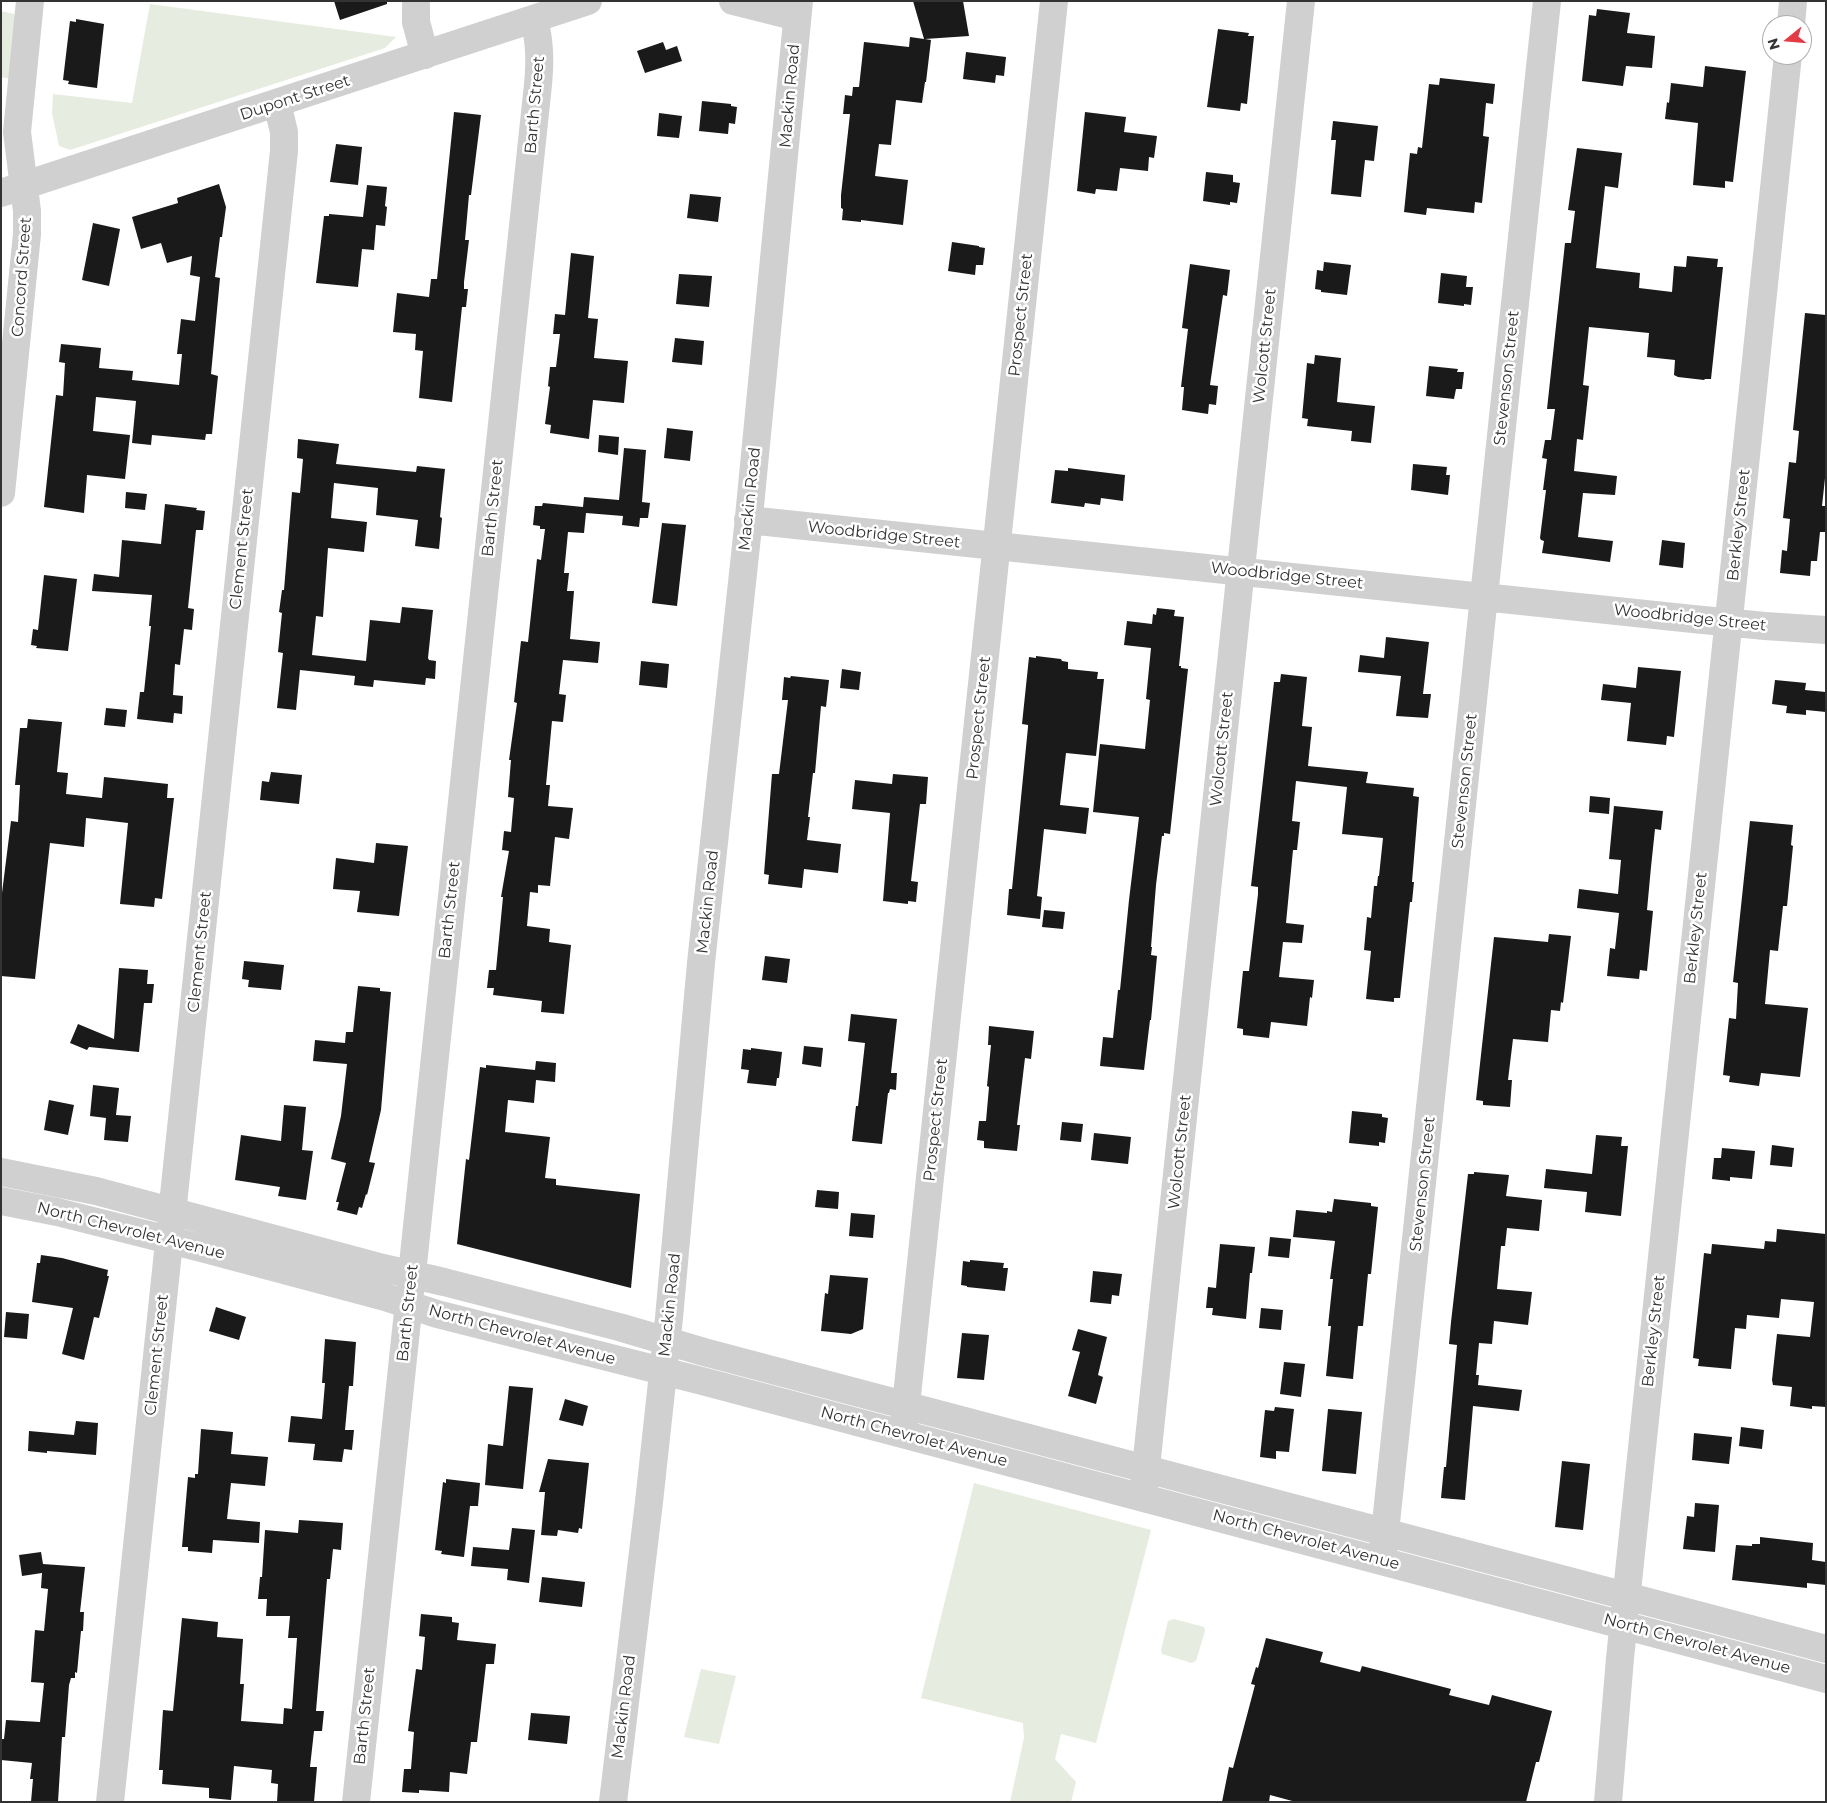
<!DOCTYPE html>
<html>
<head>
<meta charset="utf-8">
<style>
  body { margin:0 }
  #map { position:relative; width:1827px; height:1803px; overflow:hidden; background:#fff; font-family:Montserrat,sans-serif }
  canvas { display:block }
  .frame { position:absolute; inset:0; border:2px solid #333; pointer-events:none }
  .north { position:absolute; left:1762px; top:15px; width:50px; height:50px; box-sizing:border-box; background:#fff; border:1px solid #adadad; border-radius:50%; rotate:253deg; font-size:14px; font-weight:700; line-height:20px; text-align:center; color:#333 }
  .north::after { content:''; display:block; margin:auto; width:18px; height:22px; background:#e63946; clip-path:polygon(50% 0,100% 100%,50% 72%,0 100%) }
</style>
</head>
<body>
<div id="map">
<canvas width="1827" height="1803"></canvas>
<div class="frame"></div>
<div class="north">N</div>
</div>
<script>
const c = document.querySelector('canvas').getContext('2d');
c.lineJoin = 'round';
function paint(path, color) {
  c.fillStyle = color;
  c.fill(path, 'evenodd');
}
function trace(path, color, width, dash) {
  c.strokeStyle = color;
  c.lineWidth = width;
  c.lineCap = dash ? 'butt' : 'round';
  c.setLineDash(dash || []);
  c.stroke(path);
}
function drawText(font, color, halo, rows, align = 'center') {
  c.font = font + ' Montserrat,sans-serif';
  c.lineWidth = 5;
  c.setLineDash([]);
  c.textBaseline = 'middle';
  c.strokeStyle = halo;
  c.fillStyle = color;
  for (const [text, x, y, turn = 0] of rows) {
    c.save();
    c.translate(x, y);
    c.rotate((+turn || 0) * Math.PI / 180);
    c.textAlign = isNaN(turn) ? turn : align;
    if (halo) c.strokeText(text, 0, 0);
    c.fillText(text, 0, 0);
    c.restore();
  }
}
paint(new Path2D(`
  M150,4L396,37L385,48L70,150L59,146L52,113L53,94L132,103Z
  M1,11L18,15L10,79L1,77Z
  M974,1483L1151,1530L1096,1743L1061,1734L1055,1759L1076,1782L1071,1802H1010L1024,1738L1023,1723L921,1698Z
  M1174,1619L1204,1627L1205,1631L1196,1661L1192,1663L1162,1654L1161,1650L1168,1621Z
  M701,1669L736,1676L719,1744L684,1737Z`), '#e6ecdf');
paint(new Path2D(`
  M334,1H387V4L340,20Z
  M913,1H963L969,36L925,39L931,40L926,82H925L922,103L896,100L891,145L879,144L875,176L908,180L903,225L861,220V222L842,220L843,209L841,208V195L850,114H843L845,95L852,96L853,87H859L864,42L909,47L910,37L924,39Z
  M1597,9L1630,13L1627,33L1655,36L1652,68L1626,66L1623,86L1582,81L1589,15L1596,16Z
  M76,19L104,24L97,88L68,84L69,81L63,80L70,21L76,22Z
  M1218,29L1249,33L1248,36H1254L1247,104L1241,103L1240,111L1207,107Z
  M663,42L666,50L677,46L682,61L645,73L637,51Z
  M966,52L1006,57L1004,76L996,75L995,83L963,79Z
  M1705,66L1746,71L1733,182L1725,181V188L1693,185L1698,123L1665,119L1667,102L1669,103L1671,83L1703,87Z
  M1440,78L1495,84L1493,104L1486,103L1483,136L1489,137L1482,203L1475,202L1474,213L1427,208L1426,215L1404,212L1410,153L1417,154L1418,147L1422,148L1429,84L1439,85Z
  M702,101L731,104V106L737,107L735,124L729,123L728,134L699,131Z
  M454,112L481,115L471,195H469L465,240H469L464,282V289H468L466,307H462L452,402L419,398L423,351L415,350L416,334L393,332L397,293L429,297L431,279H437Z
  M1085,112L1126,117L1124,132L1157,136L1154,158L1149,157L1148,171L1120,168L1117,191L1096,189L1095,194L1077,191Z
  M659,113L682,116L679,138L657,136Z
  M1333,121L1378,126L1374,161L1365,160L1361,197L1331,194L1336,140H1331Z
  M336,144L362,147L358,185L330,182Z
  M1577,148L1622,153L1618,188L1605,186L1596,268L1640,273L1639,288L1672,292L1674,266L1686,267L1687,256L1718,259L1717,267H1723L1711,379H1705L1704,380L1678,377L1674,375L1675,360L1647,357L1649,333L1589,327L1583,385L1589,386L1583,440L1577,439L1574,471L1617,476L1615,495L1583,493L1578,537L1613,541L1610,562L1542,553L1544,541L1541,540L1540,538L1546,490H1543L1547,459L1542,458L1545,440H1551L1555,409H1547L1565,243H1571L1575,211L1568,210Z
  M1206,172L1233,175V182L1240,183L1237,203L1230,202V205L1203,201Z
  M219,184L226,207L222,237H220L215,277L220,278L211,374L218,376L212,434H206L205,440L152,435L151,445L132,443L136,401L96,397L93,431L130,435L125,479L87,475L84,513L44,507L56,395L63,396L65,363L59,362L61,344L101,348L99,368L133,371L132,380L179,385L182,354H177L181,319L195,321L200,277L190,275L192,256L167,263L161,243L141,249L132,217L178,203L177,198Z
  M367,185L387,187L385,206L387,207L385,226L376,225L374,250L362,249L358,287L316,283L324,216H329V214L363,217Z
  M690,194L721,197L718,222L687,218Z
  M93,223L120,229L109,286L82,280Z
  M952,242L979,246V247L985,248L983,265H976L975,275L948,271Z
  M571,253L594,256L588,318L598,319L594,358L628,361L624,403L593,400L589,439L550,433L551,425L545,424L550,387L548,386L550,367H556L560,334H553L555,314L565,315Z
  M1324,262L1351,265L1347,295L1321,292V290L1315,289L1317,270L1323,271Z
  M1190,264L1230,270L1227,296L1223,295L1210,385L1218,386L1216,405L1209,404L1208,414L1182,410L1184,387H1181L1188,329L1182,328Z
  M1441,273L1467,276L1466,287H1473L1471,305L1464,304V306L1438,303Z
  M679,274L712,276L709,307L676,304Z
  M1805,313L1826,315V469L1822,506H1826V532H1820L1817,561H1811L1810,576L1780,573L1782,550L1787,551L1790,519L1783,518L1789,462L1796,463L1799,431L1793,430Z
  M675,338L704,341L702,365L672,362Z
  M1315,355L1341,358L1337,402L1375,406L1371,443L1351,441L1352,431L1307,426L1308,419L1302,418L1307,363L1314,364Z
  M1429,366L1458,369L1457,372H1464L1462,389H1456L1454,399L1426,396Z
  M667,428L693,431L690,461L664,458Z
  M599,435L619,437L618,455L598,452Z
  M298,439L339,444L336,464L416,472L417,466L445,469L440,517L442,518L439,549L415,546L418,520L376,515L378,488L334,483L331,518L367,522L364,552L328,548L323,617L316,616L312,655L366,661L370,620L400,623L402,607L433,610L428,658L429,660L436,661L435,679L426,678L425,685L374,680L373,687L354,685L355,676L300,670L296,710L277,708L283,653L278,652L282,613L279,612L282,590H284L292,492L300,493L303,459L297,458Z
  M624,448L646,450L642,502L650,503L648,518H640L639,527L622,525L623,516L586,513L584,533L568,532L564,573H569L567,591H574L570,639L600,642L598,663L563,660L559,694L566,695L563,722L552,721L546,785H550L548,806L573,808L569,839L555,837L550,886L538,885V893L530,892L527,926L550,929L549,942L571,945L564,1014L541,1012L542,1001L493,995L494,988H487L489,970H496L503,897H501L509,851L502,850L504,831L511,832L514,798L508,797L511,760H509L517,703L514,702L521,641L528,642L537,559L541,560L545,529H540V526L533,525L535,506H542L543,503L583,507L584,497L619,500Z
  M1413,464L1447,467L1446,475H1450L1448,495L1411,490Z
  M1068,468L1125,475L1123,501L1101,498L1100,505L1085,503L1084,507L1051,503L1055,470L1068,471Z
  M126,492L147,494L145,510L125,508Z
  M165,504L197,508L196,510L205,511L203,530H196L188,608L194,609L192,630L184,629L180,665L175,664L173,695L183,696L182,714L174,713L173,723L137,719L140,692H144L151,626H149L152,595L92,591L94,574L119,577L122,540L161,544Z
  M662,523L686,525L677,606L652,603Z
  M1662,540L1685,543L1683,568L1659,565Z
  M44,575L77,579L68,651L36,648L37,646L31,645L33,629L38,630Z
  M1157,608L1175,610L1174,616L1184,617L1179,666H1181V668L1188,669L1170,834L1164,833V836H1162L1156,885L1151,947H1152L1151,955L1157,956L1151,1020H1150L1144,1070L1100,1066L1103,1037L1113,1038L1118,990H1120L1129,900L1139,817L1093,812L1100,744L1145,749L1150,700L1146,699L1151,648L1124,645L1127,621L1152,624L1153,614L1156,615Z
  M1386,637L1429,642L1423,694H1431L1428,718L1396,716L1401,676L1358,672L1360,655L1384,658Z
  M1036,656L1061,659L1062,661L1068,662V669L1098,672L1097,679H1104L1096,756L1066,753L1060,805L1089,808L1086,834L1044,829L1037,896L1042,897L1040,919L1007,915L1009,889H1012L1028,727V725L1022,724L1029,657L1036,658Z
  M641,661L669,664L667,688L639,685Z
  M1638,667L1681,671L1674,737L1667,736L1666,745L1627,741L1631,703L1601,700L1603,684L1636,688Z
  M842,669L861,672L859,690L840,688Z
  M1281,674L1307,677L1302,726L1312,727L1308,766L1368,772L1366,783L1414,788L1413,796L1419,797L1412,882H1414L1412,902H1410L1400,998H1394V1002L1366,999L1371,951L1364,950L1367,917L1371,918L1374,886H1377L1378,876H1379L1383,838L1342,834L1347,787L1296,781L1292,821L1300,822L1297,850H1293L1286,923L1304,925L1302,943L1283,942L1279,977L1314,980L1312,998L1310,997L1307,1026L1271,1022L1269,1038L1243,1035V1029L1237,1028L1243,971H1249L1258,894V887L1251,886L1274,682H1280Z
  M791,676L829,680L826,707L821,706L815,773H813L808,817H810L807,840L841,844L838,873L804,869L802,888L768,884L769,875L764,874L772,774H779L788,700H782L784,677L790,678Z
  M1775,680L1806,683L1805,690L1826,692V712L1806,710V715L1786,713L1787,706L1772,704Z
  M106,708L127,710L125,727L104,725Z
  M28,719L62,722L57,772L68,773L66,794L102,798L104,777L168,784L167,798H174L162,899L155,898L154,907L120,904L128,823L86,818L84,847L50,843L35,979L1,976V901L11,821L18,822L20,785H15L20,728H27Z
  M271,772L302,775L299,804L260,800L262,781L269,782Z
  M893,774L928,777L926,804H920L911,881L918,882L916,902L908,901V904L883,901L890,813L852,809L855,780L892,784Z
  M1590,796L1610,798L1609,814L1589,812Z
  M1614,806L1663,811L1661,830L1655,829L1651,867L1647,910L1653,911L1647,971L1640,970L1639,979L1607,976L1610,948L1615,949L1619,913L1577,908L1579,889L1618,894L1621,860L1609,859Z
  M1750,821L1793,825L1791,845L1793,846L1787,906H1783L1778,951L1770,950L1765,1004L1808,1008L1800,1077L1761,1073L1759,1086L1729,1082L1730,1076L1723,1075L1729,1018L1736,1019L1738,983L1733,982Z
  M376,843L408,846L399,916L357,912L360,891L333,889L336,858L374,863Z
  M1044,910L1065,912L1063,929L1042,927Z
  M1549,934L1571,936L1563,1003L1561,1002L1560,1011L1551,1010L1548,1042L1513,1039L1508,1080H1512L1510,1107L1483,1105V1101L1476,1100L1494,937L1548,942Z
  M765,956L790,959L787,983L762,980Z
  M244,961L284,965L281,990L248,987L249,980L242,979Z
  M119,968L148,970L147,984H154L152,1003H144L139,1052L89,1047L87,1050L70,1043L78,1024L114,1039Z
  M358,986L380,988V991L391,992L381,1110L369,1162L375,1163L367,1195L366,1194L362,1208L359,1207L357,1215L337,1210L339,1202H336L346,1163L331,1159L341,1116L347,1064L313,1061L315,1040L345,1043L346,1032H353Z
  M851,1014L897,1019L891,1073H897L896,1090L890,1089L889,1093H888L882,1144L852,1141L856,1106H858L865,1043L848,1041Z
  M989,1026L1034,1031L1031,1059L1025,1058L1017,1125H1020L1017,1151L984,1148V1141L977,1140L979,1121H986L989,1087L987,1086L991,1045H988Z
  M804,1046L823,1048L821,1067L802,1064Z
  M751,1048L782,1052L779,1078H777L776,1086L747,1083L749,1070L741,1069L743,1049L751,1050Z
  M536,1061L556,1063L555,1082L536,1080L534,1103L508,1100L505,1132L550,1137L545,1178L556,1179V1185L640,1194L631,1288L457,1244L466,1159L469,1160L480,1067L486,1068V1065L535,1070Z
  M93,1085L119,1088L116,1115L131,1116L128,1142L104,1140L106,1118L90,1116Z
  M49,1100L74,1105L68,1135L44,1130Z
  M284,1105L306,1107L302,1150L313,1151L306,1200L278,1196L280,1187L235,1180L241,1135L281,1141Z
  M1352,1111L1382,1114V1117L1388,1118L1385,1143L1379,1142V1146L1349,1143Z
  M1062,1122L1083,1124L1081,1142L1060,1140Z
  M1094,1133L1131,1137L1128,1164L1091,1160Z
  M1596,1135L1622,1137L1621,1146H1628L1621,1216L1585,1212L1587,1192L1544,1188L1546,1169L1592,1174Z
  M1772,1145L1794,1148L1792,1167L1770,1165Z
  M1722,1148L1755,1151L1752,1179L1730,1177V1181L1712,1179L1714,1158H1721Z
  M1474,1172L1509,1175L1506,1196L1542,1200L1539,1231L1507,1228L1505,1246H1501L1497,1289L1532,1292L1528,1325L1494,1321L1492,1344L1479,1343L1476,1375H1479L1478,1385L1522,1390L1519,1411L1473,1406L1465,1500L1441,1498L1444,1467H1446L1457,1345L1449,1344L1451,1322L1468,1174H1474Z
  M817,1190L839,1192L838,1209L815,1207Z
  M1334,1199L1371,1203V1206L1378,1207L1371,1274H1368L1363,1326H1358L1353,1379L1326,1376L1331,1326H1328L1333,1279H1330L1335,1241L1293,1237L1296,1210L1327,1213V1211L1332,1212Z
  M851,1213L875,1215L873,1238L849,1236Z
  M1777,1229L1826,1234V1407L1812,1406V1409L1790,1406L1792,1387L1773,1385L1772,1380L1777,1334L1810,1337L1814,1302L1781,1299L1779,1318L1747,1315L1746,1329L1735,1328L1731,1369L1698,1366L1699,1359L1693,1358L1704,1253L1711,1254L1712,1244L1764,1249L1765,1241L1776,1242Z
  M1270,1237L1291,1239L1289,1258L1268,1256Z
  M1220,1244L1255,1247L1252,1273H1250L1246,1319L1212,1315L1213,1308H1206L1208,1287L1216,1288Z
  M41,1255L62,1258L108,1270L107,1276H109L99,1318L94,1317L84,1360L62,1354L73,1308L32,1302L37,1263H40Z
  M970,1260L1004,1263L1003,1268H1008L1005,1291L967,1287V1286L961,1285L963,1261L970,1262Z
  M1093,1271L1122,1274L1119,1296L1112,1295L1111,1304L1090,1302Z
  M830,1275L868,1278L863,1329L851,1334L821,1331L825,1293L828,1294Z
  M216,1307L246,1317L239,1340L209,1331Z
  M1261,1308L1283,1310L1281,1330L1259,1328Z
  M6,1312L29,1314L27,1339L4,1337Z
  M1078,1329L1107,1337L1098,1375L1103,1377L1096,1404L1068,1396L1080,1352L1072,1350Z
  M962,1333L989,1335L984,1380L957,1378Z
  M325,1339L356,1342L353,1386H349L345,1430H354L352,1450L344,1449L342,1462L313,1460L315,1444L288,1442L291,1416L322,1419L325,1383H322Z
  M1284,1362L1305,1364L1301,1397L1280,1394Z
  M509,1386L533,1388L523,1489L485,1485L488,1444L503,1446Z
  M565,1399L588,1406L583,1426L559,1420Z
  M1275,1407L1294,1409L1289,1452L1276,1451V1459L1260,1457L1265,1410L1274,1411Z
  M1328,1409L1362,1412L1356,1474L1322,1471Z
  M76,1421L98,1423L96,1455L47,1451V1453L28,1451L29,1431L74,1435Z
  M1741,1427L1764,1430L1762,1449L1739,1446Z
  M201,1429L233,1432L231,1454L268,1457L265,1486L231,1483L227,1519L260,1522L259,1543L213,1540L212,1553L188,1551V1547H182L188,1477L195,1478V1474H198Z
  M1694,1433L1732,1437L1729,1464L1692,1460Z
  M548,1459L589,1463L582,1529L579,1528L578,1533L558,1530L557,1536L541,1535L545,1492H539Z
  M1562,1461L1590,1464L1583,1530L1555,1527Z
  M446,1479L480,1483L478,1506H470L464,1557L441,1554L442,1551L435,1550L443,1482L446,1483Z
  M1695,1503L1719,1505L1715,1552L1683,1549L1687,1516L1694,1517Z
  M299,1520L343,1523L341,1550L333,1549L330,1579H327L316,1711H324L322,1731H314L310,1767H317L314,1802H277L278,1784L271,1783L272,1770L234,1766L231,1800L209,1798V1788L162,1784L163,1770H159L163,1710L173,1711L182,1618L218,1622L217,1637L243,1639L240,1684H244L241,1721L283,1724L284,1708L292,1709L297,1638H288L290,1616H266L267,1599H258L260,1577H262L265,1530L298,1533Z
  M512,1528L535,1530L529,1583L507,1580L508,1569L471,1566L473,1547L509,1550Z
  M1760,1537L1813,1543L1812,1560L1826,1562V1585L1807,1583V1588L1732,1580L1736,1545L1752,1546V1544H1760Z
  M41,1552L43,1564L85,1567L80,1612H84L83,1631H81L77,1673L75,1672V1678H71L69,1685L65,1737H62L58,1802H31L33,1779H30L32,1763L1,1760V1739H4L6,1720L40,1722L44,1683L31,1682L35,1630L44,1631L48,1589L41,1588L42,1573L22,1576L19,1555Z
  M542,1577L585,1582L582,1607L539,1602Z
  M421,1614L452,1617V1622L459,1623L457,1640L496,1644L494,1664H486L477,1742H471L467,1774L450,1772L449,1792L419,1790V1793L402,1792L404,1769H411L414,1732L408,1731L416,1669L422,1670L425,1637L419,1636Z
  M1266,1638L1323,1652L1320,1662L1360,1672L1362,1666L1451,1689L1449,1695L1489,1705L1492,1695L1552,1711L1539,1762H1536L1526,1802H1296L1270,1795L1269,1802H1222L1229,1767L1233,1768L1255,1685L1251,1684L1256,1667L1258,1668Z
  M531,1713L570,1716L567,1744L528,1740Z`), '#1a1a1a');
trace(new Path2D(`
  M416,1V22L425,55
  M733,1L797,17
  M1791,25L1793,1
  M1,193L588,1
  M1,493L27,234V211L17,132L30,1
  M748,520L1693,619L1765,626L1826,630
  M1,1172L96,1191L383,1268L444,1282L619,1327L704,1352L1826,1649
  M1,1201L57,1212L201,1248L385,1297L437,1314L702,1381L1826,1679
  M904,1424L1054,1
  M1144,1486L1301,1
  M1383,1551L1547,1
  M110,1802L284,151V132L277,103
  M356,1802L537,94C540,68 541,45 534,20
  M613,1802L649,1502L669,1318L701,963L748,527L799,1
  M1608,1802L1620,1658L1788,55`), '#d0d0d0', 28);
drawText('16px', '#333', '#fff', [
  ["Mackin Road",790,96,-85],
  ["Dupont Street",295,98,-18],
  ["Barth Street",535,105,-85],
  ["Concord Street",22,277,-86],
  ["Prospect Street",1021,315,-84],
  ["Wolcott Street",1265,346,-84],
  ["Stevenson Street",1507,378,-84],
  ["Mackin Road",750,499,-84],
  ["Barth Street",493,508,-84],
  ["Berkley Street",1739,525,-84],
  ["Woodbridge Street",884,535,6],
  ["Clement Street",242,549,-84],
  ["Woodbridge Street",1287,576,6],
  ["Woodbridge Street",1690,618,6],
  ["Prospect Street",979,718,-84],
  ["Wolcott Street",1222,749,-84],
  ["Stevenson Street",1465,781,-84],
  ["Mackin Road",708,902,-84],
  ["Barth Street",450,910,-84],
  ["Berkley Street",1696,928,-84],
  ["Clement Street",200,952,-84],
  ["Prospect Street",936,1120,-84],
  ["Wolcott Street",1180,1152,-84],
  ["Stevenson Street",1423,1184,-84],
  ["North Chevrolet Avenue",131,1231,14],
  ["Mackin Road",670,1305,-84],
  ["Barth Street",408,1313,-84],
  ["Berkley Street",1654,1331,-84],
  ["North Chevrolet Avenue",522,1335,15],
  ["Clement Street",157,1355,-84],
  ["North Chevrolet Avenue",914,1437,15],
  ["North Chevrolet Avenue",1306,1540,15],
  ["North Chevrolet Avenue",1697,1644,15],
  ["Mackin Road",624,1707,-83],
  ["Barth Street",365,1716,-84]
]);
</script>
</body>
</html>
